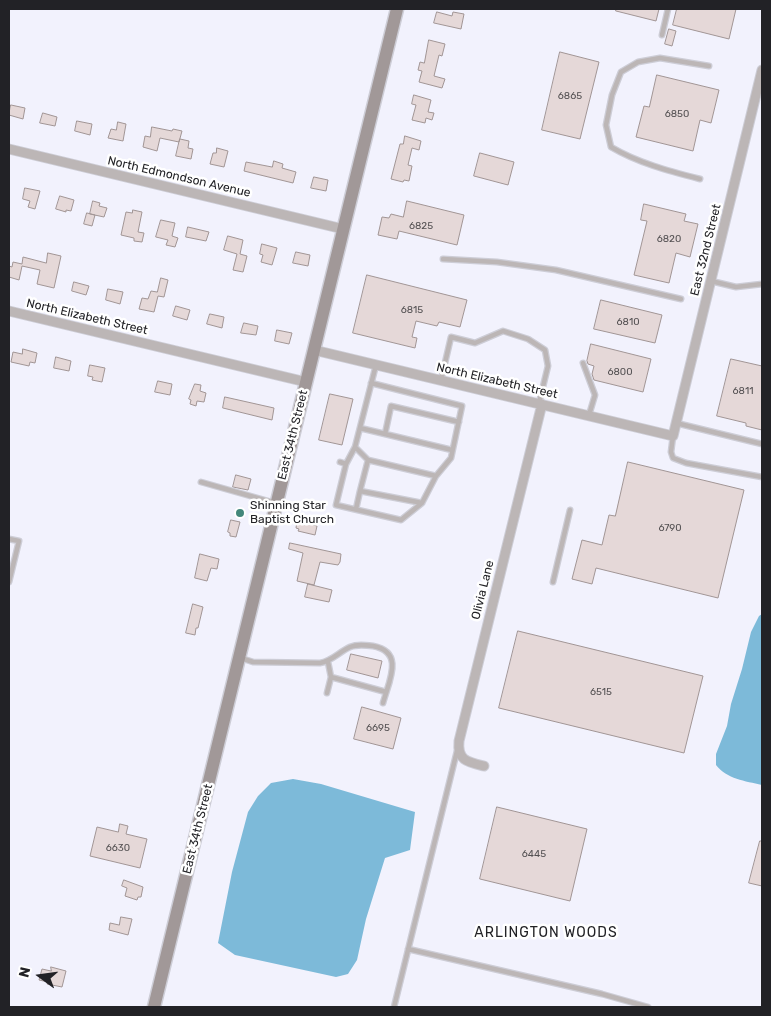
<!DOCTYPE html>
<html>
<head>
<meta charset="utf-8">
<style>
  body { margin:0 }
  #map { position:relative; width:771px; height:1016px; overflow:hidden; background:#f2f2fd; font-family:Rubik,sans-serif }
  canvas { display:block }
  .frame { position:absolute; inset:0; border:10px solid #222226; pointer-events:none }
  .north { position:absolute; left:15px; top:951px; width:50px; height:50px; -webkit-text-stroke:4px #fff; paint-order:stroke; rotate:284deg; font-size:14px; font-weight:700; line-height:20px; text-align:center; color:#222226 }
  .north::after { content:''; display:block; margin:auto; width:18px; height:22px; background:#222226; clip-path:polygon(50% 0,100% 100%,50% 72%,0 100%) }
</style>
</head>
<body>
<div id="map">
<canvas width="771" height="1016"></canvas>
<div class="frame"></div>
<div class="north">N</div>
</div>
<script>
const c = document.querySelector('canvas').getContext('2d');
c.lineJoin = 'round';
function paint(path, color) {
  c.fillStyle = color;
  c.fill(path, 'evenodd');
}
function trace(path, color, width, dash) {
  c.strokeStyle = color;
  c.lineWidth = width;
  c.lineCap = dash ? 'butt' : 'round';
  c.setLineDash(dash || []);
  c.stroke(path);
}
function drawText(font, color, halo, rows, align = 'center') {
  c.font = font + ' Rubik,sans-serif';
  c.lineWidth = 5;
  c.setLineDash([]);
  c.textBaseline = 'middle';
  c.strokeStyle = halo;
  c.fillStyle = color;
  for (const [text, x, y, turn = 0] of rows) {
    c.save();
    c.translate(x, y);
    c.rotate((+turn || 0) * Math.PI / 180);
    c.textAlign = isNaN(turn) ? turn : align;
    if (halo) c.strokeText(text, 0, 0);
    c.fillText(text, 0, 0);
    c.restore();
  }
}
paint(new Path2D(`
  M762,614V785C745,781 727,779 716,765V754L727,726L731,704L742,669L751,632L759,616Z
  M293,779L321,784L415,812L410,850L385,858L366,919L357,960L348,974L336,977L235,955L218,943L232,872L248,812L258,796L271,783Z`), '#7dbad9');
const building = new Path2D(`
  M616,9H659L656,21L616,11Z
  M677,9H736L729,39L673,25Z
  M437,12L452,16L453,12L464,14L461,29L434,23Z
  M669,29L676,31L672,46L665,44Z
  M429,40L445,44L442,56L439,55L434,76L445,79L442,88L419,82L422,71L418,70L420,62L424,63Z
  M560,52L599,62L580,139L542,130Z
  M657,75L719,90L711,123L700,120L693,151L636,137L644,106L649,107Z
  M414,95L431,100L428,112L434,113L432,120L426,118L425,123L412,120L416,105L412,104Z
  M11,105L25,108L23,119L9,115Z
  M43,113L57,117L55,126L40,123Z
  M77,121L92,124L90,135L75,131Z
  M118,122L126,124L123,141L108,138L111,129L116,130Z
  M152,127L172,131L173,129L182,131L179,142L160,138L157,151L143,147L145,136L150,137Z
  M405,136L421,141L419,150L412,148L408,165L412,166L409,181L404,180L403,182L391,179L400,144H403Z
  M180,139L189,141L188,148L193,149L191,159L176,156Z
  M217,148L228,151L224,167L210,164L213,153H216Z
  M480,153L514,162L508,185L474,176Z
  M274,161L283,164L282,168L296,172L293,183L244,171L246,162L272,167Z
  M314,177L328,180L326,191L311,188Z
  M25,188L40,191L35,209L28,207L30,201L23,199Z
  M60,196L74,200L71,211L66,210V212L56,209Z
  M93,201L100,203L99,206L107,208L104,217L90,214Z
  M407,201L464,215L457,245L399,231L397,239L378,235L382,217L389,218L391,214L403,217Z
  M644,204L686,214L684,221L698,224L690,257L676,253L669,283L634,275L647,221L641,220Z
  M133,210L142,212L138,232L144,233L142,242L134,241V238L121,235L126,212L132,213Z
  M87,213L95,215L92,226L84,224Z
  M161,220L175,223L172,236L178,238L175,247L166,245L168,240L156,237Z
  M188,227L209,232L206,241L186,237Z
  M228,236L243,240L240,254L247,256L243,272L233,270L237,254L224,250Z
  M262,244L277,248L272,265L261,262L263,255L260,254Z
  M296,252L310,255L308,266L293,263Z
  M48,253L61,256L54,288L37,284L40,270L22,266L19,280L9,277V266L12,267L13,262L22,264L23,257L46,263Z
  M367,275L467,300L460,327L439,322L437,326L416,321L412,337L417,338L415,348L353,333Z
  M161,278L168,280L164,297L158,296L154,312L139,309L142,298L148,299L151,291L157,292Z
  M74,282L89,286L86,295L72,291Z
  M108,289L123,292L120,304L106,300Z
  M601,300L662,315L655,343L594,329Z
  M176,306L190,310L187,320L173,316Z
  M210,314L224,317L222,328L207,324Z
  M244,323L258,326L256,335L241,333Z
  M277,330L292,333L289,344L275,341Z
  M591,344L651,359L643,392L594,380L592,374L594,366L588,364L587,361Z
  M23,349L37,353L35,363L30,362L29,366L11,362L13,352L22,354Z
  M56,357L71,361L69,371L54,368Z
  M731,359L762,366V430L746,426V423L717,416Z
  M90,365L105,368L102,382L92,380L93,377L88,376Z
  M158,381L172,384L170,395L155,392Z
  M195,384L201,385L200,391L206,393L204,402L197,401L196,406L190,404L191,400L189,399Z
  M330,394L353,399L342,445L319,440Z
  M225,397L274,408L272,420L223,408Z
  M628,462L744,490L718,598L596,568L592,584L572,579L582,540L602,545L609,515L615,516Z
  M236,475L251,479L248,490L233,487Z
  M231,520L240,522L236,537L230,536V533L228,532Z
  M300,520L314,523L313,525L317,526L315,535L298,531L299,529L296,528L297,521L300,522Z
  M290,543L341,554L340,562L338,565L320,562L314,585L297,581L303,553L289,549Z
  M200,554L219,559L217,569L211,568L207,581L195,578Z
  M308,584L332,590L329,602L305,597Z
  M193,604L203,607L198,628H196L195,635L186,633Z
  M518,631L703,676L684,753L499,708Z
  M351,654L382,661L378,678L347,670Z
  M362,707L401,718L393,749L354,739Z
  M497,807L587,829L570,901L480,879Z
  M120,824L128,826L126,834L147,839L140,868L90,856L97,827L118,832Z
  M760,841H762V886L749,883Z
  M124,880L143,887L141,897H138L137,900L125,896L127,888L122,886Z
  M121,917L132,919L128,935L109,930L110,923L119,925Z
  M51,967L66,971L62,987L47,984L48,982L39,980L42,969L51,971Z`);
paint(building, '#e5d8d8');
trace(building, '#a19595', 1);
const lane = new Path2D(`
  M662,35L668,9
  M700,179C669,171 638,163 611,147L606,125L612,95L621,72L638,62L660,58L709,66
  M443,259L497,262L556,270L681,299
  M711,281L736,287L762,284
  M583,363L595,395L589,415
  M441,380L451,337L475,343L503,331L528,339L545,350L548,366L539,403
  M371,383L462,406L451,458L436,476
  M676,423L762,444
  M360,428L385,434
  M673,436L671,452L673,458L686,463L762,477
  M355,447L368,460
  M452,450L385,434L391,406L459,422
  M340,462L346,464L336,505L401,520L422,503L360,491L356,509
  M346,464L355,447L376,365
  M201,482L275,503
  M360,491L368,460L436,476L422,503
  M9,539L19,541L9,582
  M553,582L570,510
  M241,658L253,662L320,663C332,661 339,652 350,647C357,644 365,645 373,646C405,652 389,681 383,703
  M328,662L331,677L386,692
  M327,693L331,677
  M408,949L602,994L648,1007
  M394,1007L457,751`);
const street = new Path2D(`
  M9,149L343,229
  M9,311L306,382
  M314,350L673,436L762,70
  M484,766C467,762 457,760 459,741L542,404`);
const secondary = new Path2D(`
  M154,1007L397,9`);
trace(lane, '#cdcdd6', 7);
trace(street, '#cdcdd6', 11);
trace(secondary, '#cdcdd6', 15);
trace(lane, '#bcb6b6', 4.5);
trace(street, '#bcb6b6', 9);
trace(secondary, '#a19898', 12);
for (const [x, y, r, color] of [
  [240,513,5,"#43877b"]
]) {
  const dot = new Path2D();
  dot.arc(x, y, r, 0, 2 * Math.PI);
  c.fillStyle = color;
  c.fill(dot);
  trace(dot, '#fff', 2);
}
drawText('10px', '#535052', null, [
  ["6865",570,96],
  ["6850",677,114],
  ["6825",421,226],
  ["6820",669,239],
  ["6815",412,310],
  ["6810",628,322],
  ["6800",620,372],
  ["6811",743,391],
  ["6790",670,528],
  ["6515",601,692],
  ["6695",378,728],
  ["6630",118,848],
  ["6445",534,854]
]);
drawText('12px', '#222226', '#fff', [
  ["North Edmondson Avenue",179,177,13],
  ["East 32nd Street",706,250,-76],
  ["North Elizabeth Street",87,317,13],
  ["North Elizabeth Street",497,381,13],
  ["East 34th Street",293,435,-76],
  ["Olivia Lane",483,590,-76],
  ["East 34th Street",198,829,-76]
]);
drawText('12px', '#222226', '#fff', [
  ["Shinning Star",250,506],
  ["Baptist Church",250,520]
], 'left');
c.letterSpacing = '1px';
drawText('14px', '#222226', '#fff', [
  ["ARLINGTON WOODS",546,933]
]);
c.letterSpacing = '0px';
</script>
</body>
</html>
